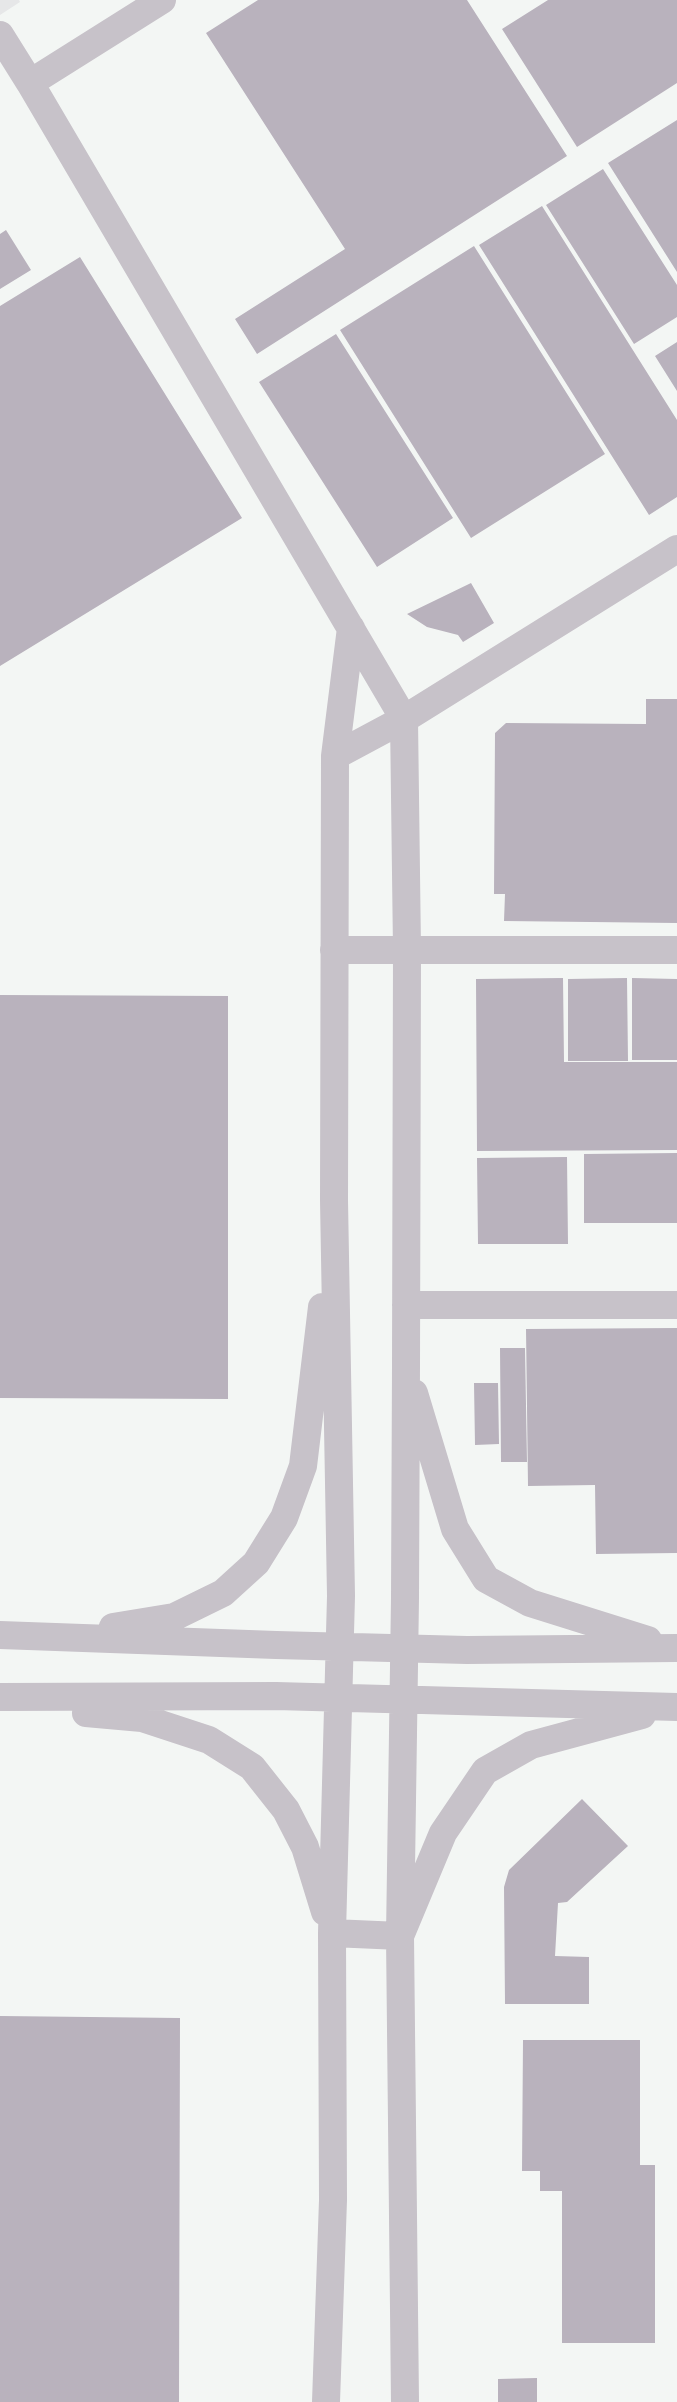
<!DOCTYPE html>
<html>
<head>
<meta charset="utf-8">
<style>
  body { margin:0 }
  canvas { display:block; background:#f3f6f4 }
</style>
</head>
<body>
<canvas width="677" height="2402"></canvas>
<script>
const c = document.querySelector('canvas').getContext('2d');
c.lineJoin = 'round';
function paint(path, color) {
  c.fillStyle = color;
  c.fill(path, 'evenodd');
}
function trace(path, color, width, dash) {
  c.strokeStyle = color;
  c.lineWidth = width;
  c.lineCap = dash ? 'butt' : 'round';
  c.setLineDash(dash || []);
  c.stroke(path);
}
paint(new Path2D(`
  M0,0H19L20,2L0,15Z`), '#e6e7e8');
paint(new Path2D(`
  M258,0H467L567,156L257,354L235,319L345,249L206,33Z
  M548,0H677V83L577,147L502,29Z
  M677,120V272L608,163Z
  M603,169L677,285V317L634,344L546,205Z
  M542,206L677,420V497L649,515L479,245Z
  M6,230L31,270L0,289V234Z
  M474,246L605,454L471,538L340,330Z
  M80,257L242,518L0,666V306Z
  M336,334L453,518L377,567L259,382Z
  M677,342V391L655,356Z
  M471,583L494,623L463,642L458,635L427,627L407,614Z
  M646,699H677V923L504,921L505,894H494L495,733L506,723L646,724Z
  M563,978L564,1062H677V1150L477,1151L476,979Z
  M627,978L628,1061H568V979Z
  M632,978L677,979V1060H632Z
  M0,995L228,996V1399L0,1398Z
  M677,1153V1223H584V1154Z
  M567,1157L568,1244H478L477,1158Z
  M677,1328V1553L596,1554L595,1485L528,1486L526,1329Z
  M500,1348H525L527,1462H501Z
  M474,1383H498L499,1444L475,1445Z
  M582,1799L628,1846L567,1902L558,1903L555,1956L589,1957V2004H505L504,1887L509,1870Z
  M0,2016L180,2018L179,2402H0Z
  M523,2040H640V2165H655V2343H562V2191H540V2171H522Z
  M537,2378V2402H498V2379Z`), '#b9b2bd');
trace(new Path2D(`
  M162,0L30,83L404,719L407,950L406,1365L405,1598L400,1936L405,2402
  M0,35L30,83
  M335,756L404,719L677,549
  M334,950H677
  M406,1305H677
  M414,1393L455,1529L486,1579L530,1603L648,1640
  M113,1627L174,1617L223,1593L256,1563L284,1518L303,1466L322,1307
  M0,1635L276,1645L467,1650L677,1648
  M0,1697L276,1696L677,1707
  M86,1713L142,1718L209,1740L252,1767L286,1810L305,1847L325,1912
  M332,1933L400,1936L443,1833L485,1771L531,1745L642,1715
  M326,2402L333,2200L332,1933L341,1596L334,1200L335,756L351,628`), '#c7c2c9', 28);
</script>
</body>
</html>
